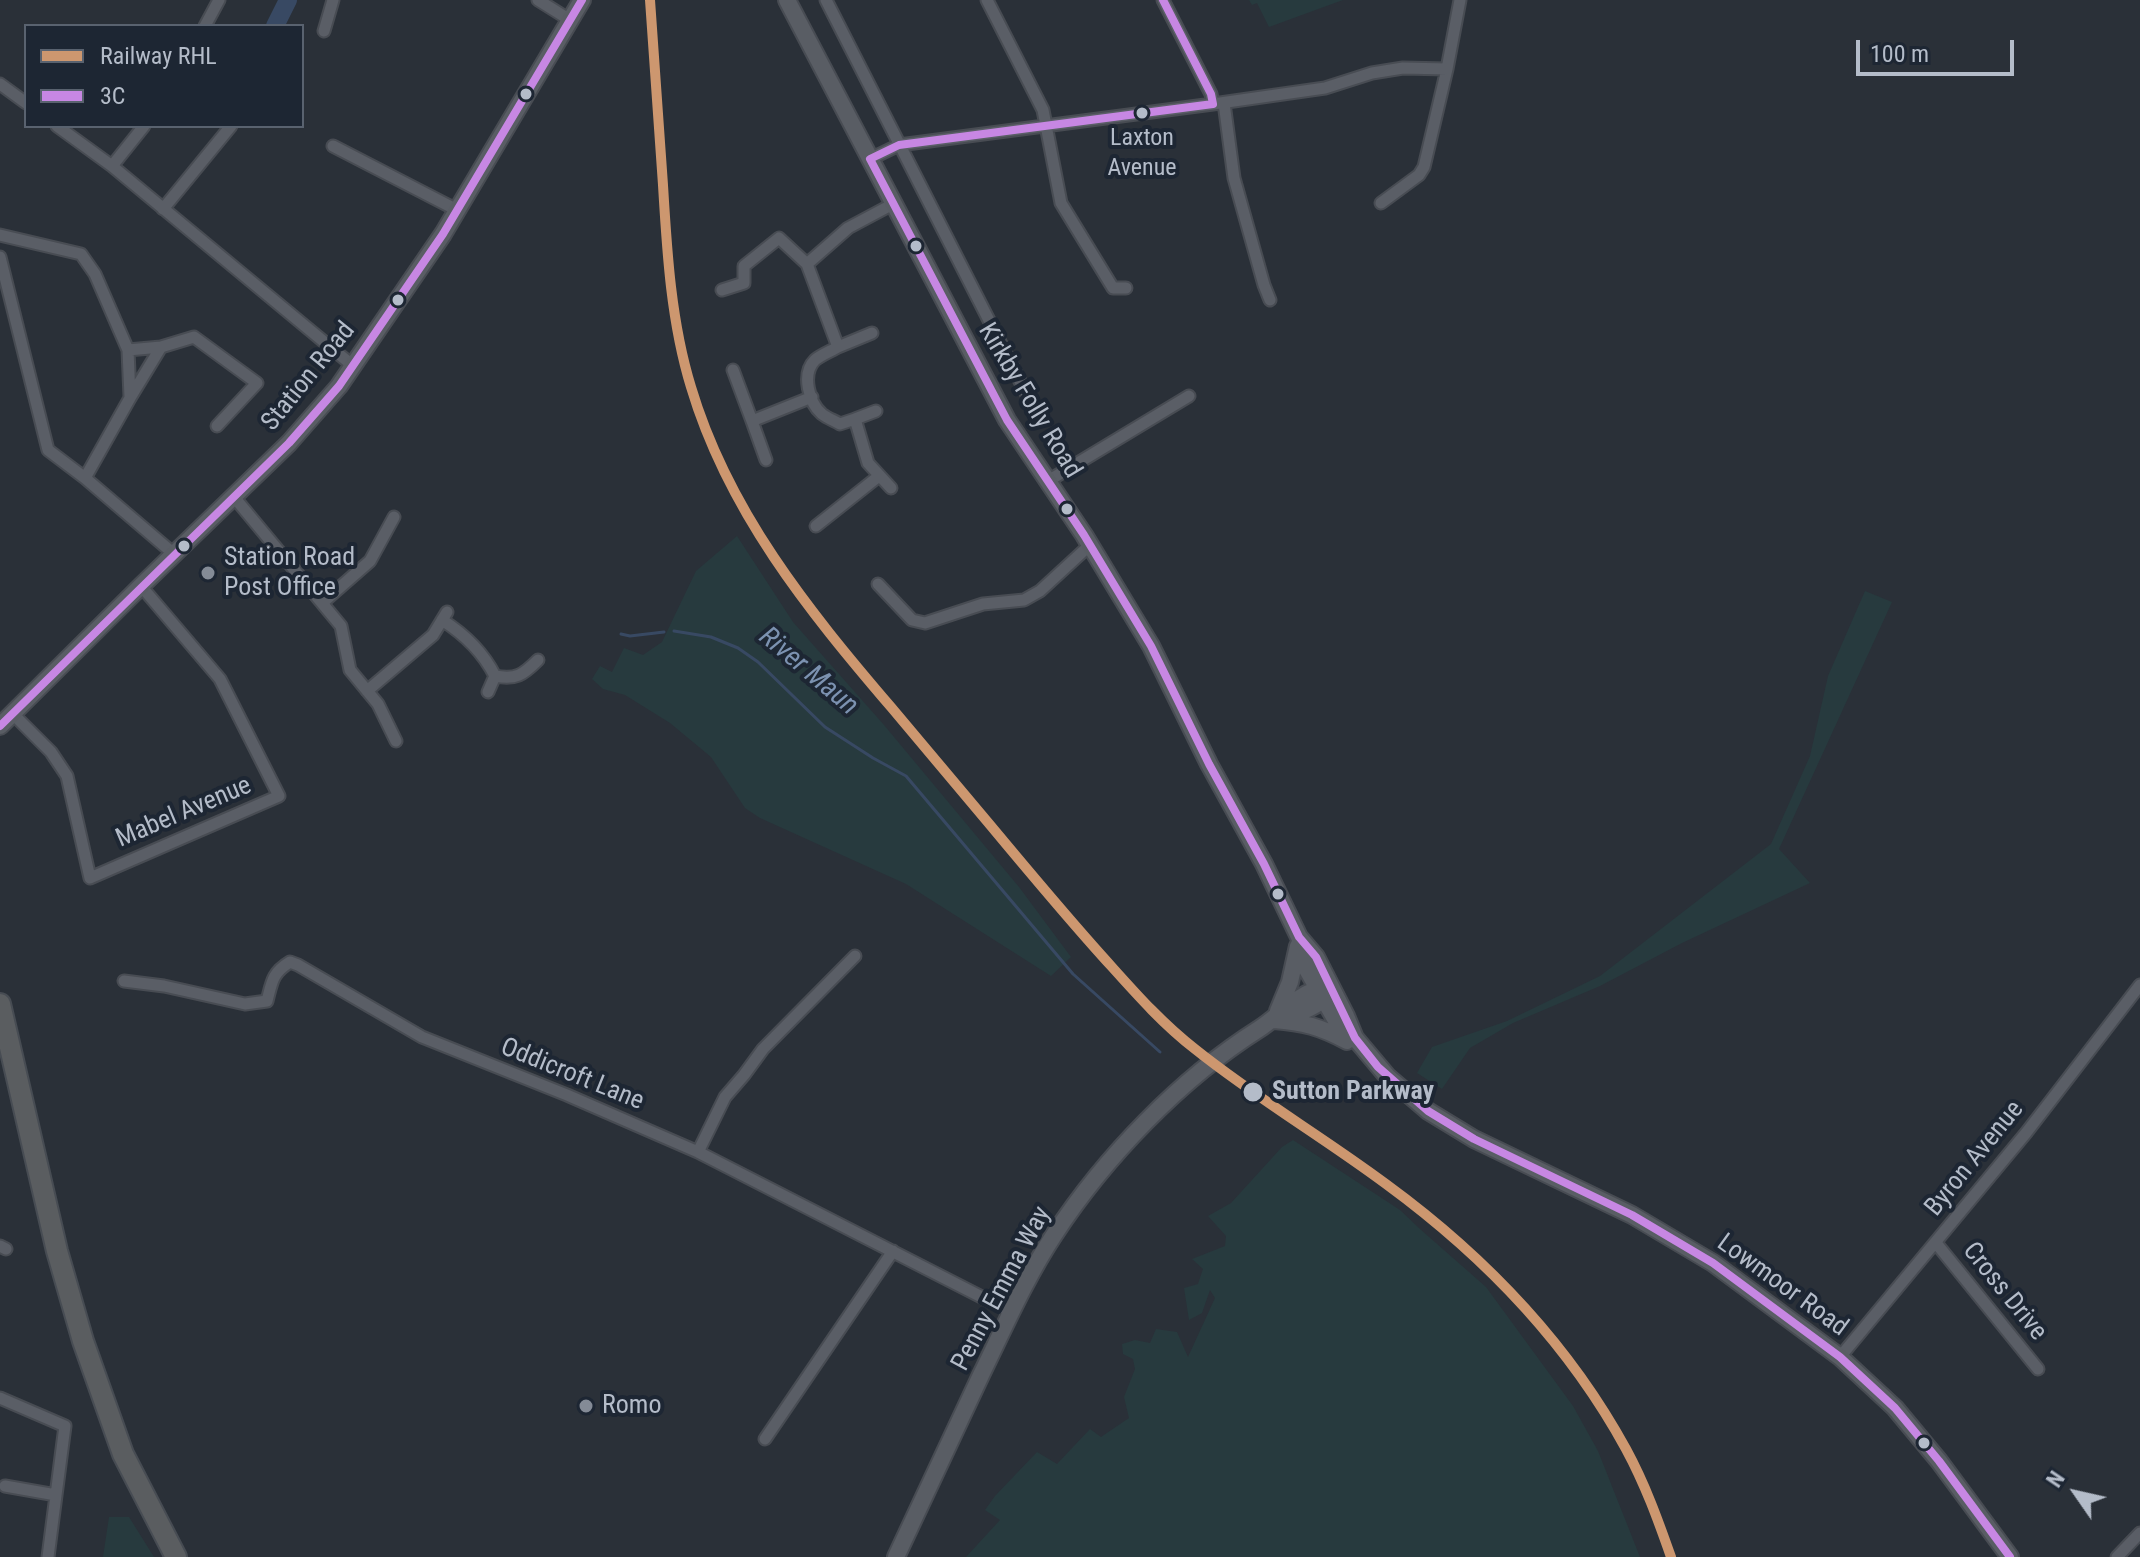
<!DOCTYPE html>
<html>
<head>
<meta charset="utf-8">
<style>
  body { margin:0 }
  #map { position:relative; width:2140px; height:1557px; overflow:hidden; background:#2a3038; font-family:"Roboto Condensed",sans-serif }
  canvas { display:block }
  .legend { position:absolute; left:24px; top:24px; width:280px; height:104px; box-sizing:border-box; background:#1d2633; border:2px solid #59626f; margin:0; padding:10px 14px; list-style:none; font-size:24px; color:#b4bcc9 }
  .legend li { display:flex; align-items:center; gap:16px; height:40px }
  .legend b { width:40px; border:2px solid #59626f }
  .north { position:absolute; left:2036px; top:1453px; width:80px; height:80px; -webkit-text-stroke:6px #1d2633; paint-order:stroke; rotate:304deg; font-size:22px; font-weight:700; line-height:32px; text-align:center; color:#b4bcc9 }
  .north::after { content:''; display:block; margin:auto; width:28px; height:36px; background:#b4bcc9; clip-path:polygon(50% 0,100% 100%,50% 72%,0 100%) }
  .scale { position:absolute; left:1856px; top:40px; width:158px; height:36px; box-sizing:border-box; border:4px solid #b4bcc9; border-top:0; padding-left:10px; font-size:24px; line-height:28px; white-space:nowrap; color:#b4bcc9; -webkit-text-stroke:6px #1d2633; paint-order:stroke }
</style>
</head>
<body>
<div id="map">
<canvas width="2140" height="1557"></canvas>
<ul class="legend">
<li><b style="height:10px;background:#cd976f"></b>Railway RHL</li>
<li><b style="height:10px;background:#c787e3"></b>3C</li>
</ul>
<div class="north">N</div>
<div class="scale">100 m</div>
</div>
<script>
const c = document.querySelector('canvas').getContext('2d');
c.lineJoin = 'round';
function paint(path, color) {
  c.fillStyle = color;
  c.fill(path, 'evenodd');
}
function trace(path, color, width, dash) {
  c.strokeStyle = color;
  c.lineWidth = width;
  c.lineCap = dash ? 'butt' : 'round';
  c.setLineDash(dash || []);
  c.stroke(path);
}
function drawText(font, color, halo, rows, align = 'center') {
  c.font = font + ' "Roboto Condensed",sans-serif';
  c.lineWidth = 8;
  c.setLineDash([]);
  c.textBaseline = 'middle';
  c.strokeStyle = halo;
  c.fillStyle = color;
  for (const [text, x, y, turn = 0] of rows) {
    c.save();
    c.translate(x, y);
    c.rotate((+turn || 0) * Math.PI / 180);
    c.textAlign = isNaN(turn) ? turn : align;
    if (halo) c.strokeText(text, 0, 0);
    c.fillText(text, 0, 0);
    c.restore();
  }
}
paint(new Path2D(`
  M1249,0H1343L1269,27L1257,3L1252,5Z
  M737,536L793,622L884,725L1019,887L1071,957L1051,976L906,884L760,818L745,808L711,757L670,723L625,695L603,689L592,679L600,666L612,672L624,648L643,655L662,642L696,571Z
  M1865,591L1892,602L1779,849L1810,883L1682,943L1600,986L1513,1023L1470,1048L1442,1089L1417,1073L1432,1047L1507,1021L1600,976L1771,844L1810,756L1828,676Z
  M1293,1140L1400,1210L1420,1229L1486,1287L1573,1406L1598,1451L1640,1557H966L1000,1520L985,1510L995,1496L1037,1452L1057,1464L1090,1429L1101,1437L1129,1418L1124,1397L1135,1369L1133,1359L1123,1354L1122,1344L1135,1340L1150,1343L1156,1329L1177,1332L1188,1357L1215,1298L1210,1290L1202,1313L1189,1320L1184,1288L1198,1284L1203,1269L1192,1259L1225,1246L1226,1236L1208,1216L1231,1203L1282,1147Z
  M109,1517H129L154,1557H103Z`), '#273a3e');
trace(new Path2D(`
  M674,631L711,637L738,648L758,662L825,727L873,758L906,776L1073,974L1160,1052
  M621,634L630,636L664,632`), '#384963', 3);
trace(new Path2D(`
  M275,26L288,0`), '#384963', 18);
const street = new Path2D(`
  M538,0L570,20
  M826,0L1027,395
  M987,0L1043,110L1061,203L1113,288H1126
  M1163,0L1211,94L1213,104
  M205,26L219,0
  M324,31L333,0
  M0,84L26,103
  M1224,103L1234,178L1264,285L1270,300
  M57,126L112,166L352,365
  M333,146L457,210
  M870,159L899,145L1213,104L1325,88L1372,73L1403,68L1447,69
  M112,166L144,126
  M1381,203L1419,175L1424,167L1447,69L1460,0
  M163,209L231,126
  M0,235L81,254L95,274L128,350L161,347L194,337L257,383L217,426
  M0,257L48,450L85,478L174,554
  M807,264L838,347C831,351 821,355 815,360C801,374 809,403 822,414C827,418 835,421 840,424L855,419L868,463L891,488
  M722,290L744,283V266L779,238L807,264L848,228L893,204
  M838,347L872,333
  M128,350L130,397
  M733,370L752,421L812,397
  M855,419L876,411
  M752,421L766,460
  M85,478L130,398L161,347
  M1048,481L1189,396
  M234,497L341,626L350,670L378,704L396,741
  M816,526L879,476
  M878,584L912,620L925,623L983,604L1024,600L1040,591L1090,545
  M322,603L370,561L394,517
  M442,620C464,634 483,652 495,676C516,680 523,675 538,660
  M367,691L433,635L447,612
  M488,692L495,676
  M13,714L51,752L67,776L90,878L279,796L220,679L141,586
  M124,981L164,986L245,1004L267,1001C272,982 272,973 290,962L298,965L422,1037L567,1095L698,1152L1011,1312
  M698,1152L725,1097L744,1075L763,1049L855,956
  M1936,1243L2038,1369
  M0,1246L6,1249
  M1840,1357L2026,1133L2140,985
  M0,1398L65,1426L48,1557
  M765,1439L893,1251
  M5,1486L56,1495
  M2117,1557L2140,1533`);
const secondary = new Path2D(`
  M787,0L1007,420L1084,535L1151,646L1209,764L1264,864L1299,937L1316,957L1346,1016L1355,1038
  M0,726L141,586L289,443L339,386L443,234L582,0
  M1300,941L1305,966L1338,1024L1355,1038L1387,1076L1428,1111L1474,1139L1632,1215L1713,1263L1840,1357L1895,1408L1939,1461L2010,1557
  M1278,1011L1290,982L1298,946
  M1283,1017C1300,1013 1318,1007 1329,993
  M1274,1020C1303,1022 1321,1027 1347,1041
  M896,1557C924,1496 953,1436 981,1375C1004,1328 1025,1279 1054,1235C1105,1157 1180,1079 1259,1029C1281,1015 1298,992 1325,988`);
const highway = new Path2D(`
  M0,1004L57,1251L83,1341L123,1454L176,1557`);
trace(street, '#484c53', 15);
trace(secondary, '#484c53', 20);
trace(highway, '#474c53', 24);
trace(street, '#5a5e66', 11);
trace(secondary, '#595d64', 16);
trace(highway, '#5a5d60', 20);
trace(new Path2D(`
  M1163,0L1211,94L1213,104L899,145L870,159L1007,420L1084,535L1151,646L1209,764L1264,864L1299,937L1316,957L1355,1038L1378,1067L1428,1111L1474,1139L1632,1215L1713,1263L1840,1357L1895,1408L1939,1461L2010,1557
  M0,726L289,443L339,386L443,234L582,0`), '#c787e3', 8);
trace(new Path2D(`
  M650,0C654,62 659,123 663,185C667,252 671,322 691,387C728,511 808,610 891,707C924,746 958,787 991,826C1031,874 1070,921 1112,967C1138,996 1164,1025 1195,1049C1256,1098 1323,1137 1386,1184C1483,1255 1568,1343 1626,1449C1645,1484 1658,1520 1671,1557`), '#cd976f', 10);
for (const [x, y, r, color] of [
  [526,94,7,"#b4bcc9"],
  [1142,113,7,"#b4bcc9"],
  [916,246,7,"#b4bcc9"],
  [398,300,7,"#b4bcc9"],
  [1067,509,7,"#b4bcc9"],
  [184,546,7,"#b4bcc9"],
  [208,573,8,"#848b96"],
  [1278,894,7,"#b4bcc9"],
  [1253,1092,11,"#b4bcc9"],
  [586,1406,8,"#848b96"],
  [1924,1443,7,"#b4bcc9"]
]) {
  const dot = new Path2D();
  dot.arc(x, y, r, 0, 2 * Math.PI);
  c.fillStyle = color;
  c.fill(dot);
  trace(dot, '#1d2633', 3);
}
drawText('24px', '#b4bcc9', '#1d2633', [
  ["Laxton",1142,139],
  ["Avenue",1142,169]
]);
drawText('26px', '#b4bcc9', '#1d2633', [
  ["Station Road",309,377,-51],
  ["Kirkby Folly Road",1029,401,59],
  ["Mabel Avenue",184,813,-23],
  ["Oddicroft Lane",572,1075,22],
  ["Byron Avenue",1975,1159,-51],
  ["Lowmoor Road",1782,1286,36],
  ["Penny Emma Way",1002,1289,-62],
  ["Cross Drive",2004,1292,51]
]);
drawText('26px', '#b4bcc9', '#1d2633', [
  ["Station Road",224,558],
  ["Post Office",224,588],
  ["Romo",602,1406]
], 'left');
drawText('bold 26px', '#b4bcc9', '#1d2633', [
  ["Sutton Parkway",1272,1092]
], 'left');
drawText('italic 28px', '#7c92b1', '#1d2633', [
  ["River Maun",808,672,40]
]);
</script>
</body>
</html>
